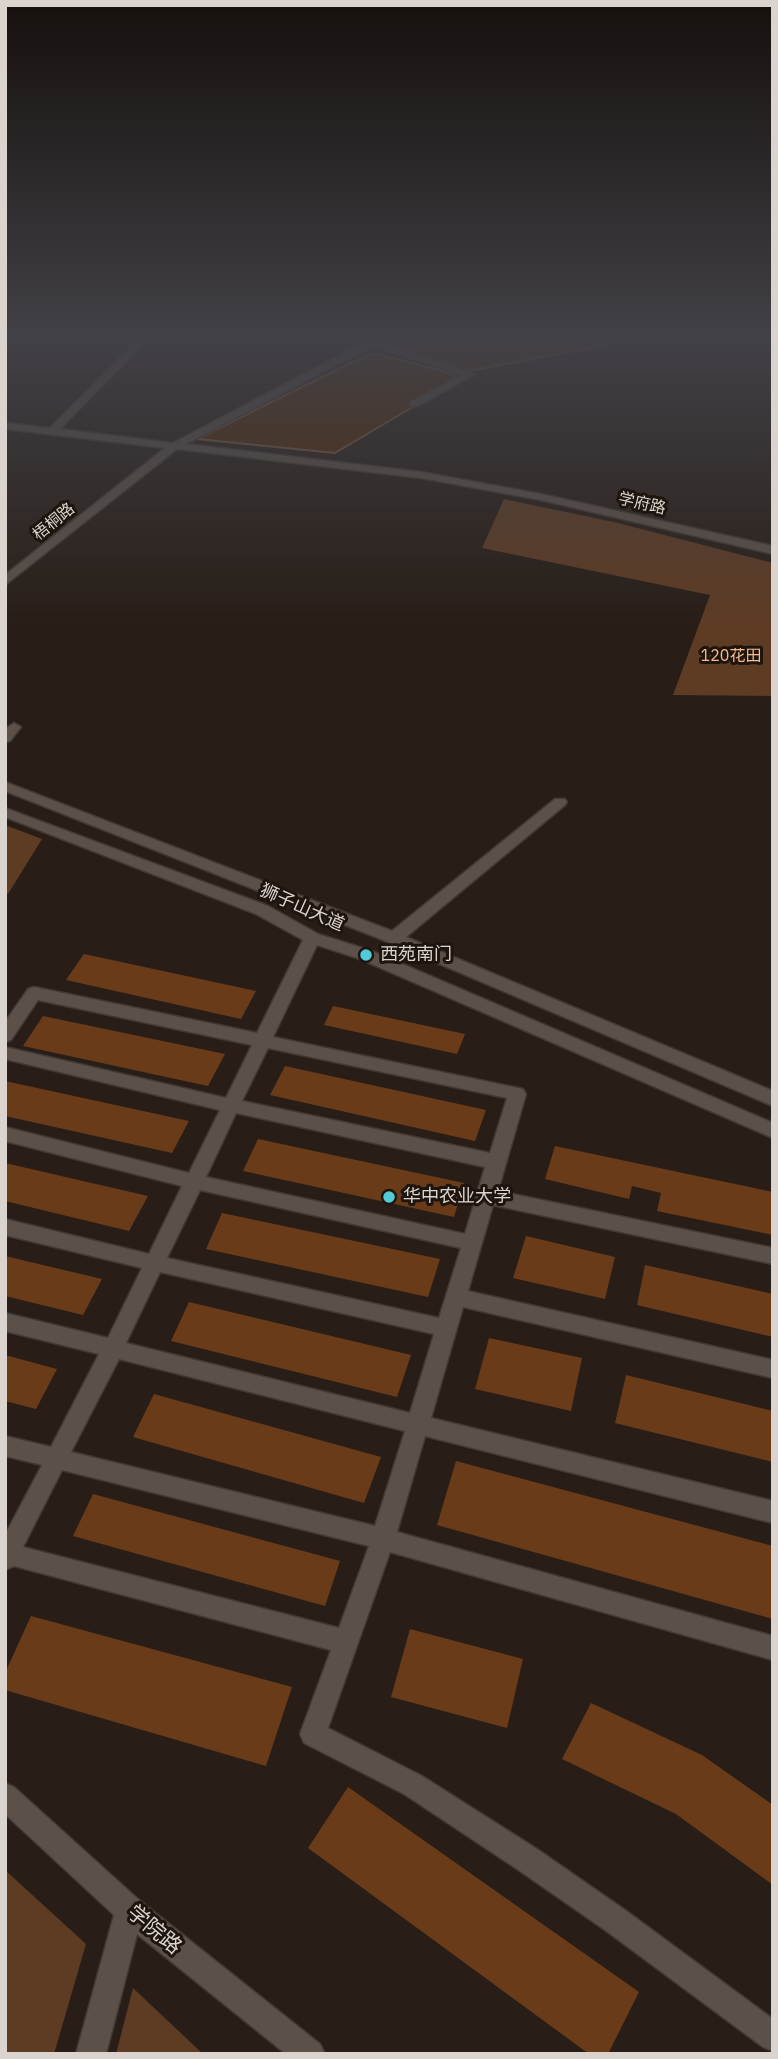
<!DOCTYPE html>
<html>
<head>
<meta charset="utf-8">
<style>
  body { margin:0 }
  #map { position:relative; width:778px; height:2059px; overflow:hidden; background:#281e17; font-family:"IBM Plex Sans",sans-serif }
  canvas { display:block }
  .frame { position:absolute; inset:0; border:7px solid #dad3ce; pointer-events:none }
</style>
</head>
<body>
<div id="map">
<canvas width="778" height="2059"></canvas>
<div class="frame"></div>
</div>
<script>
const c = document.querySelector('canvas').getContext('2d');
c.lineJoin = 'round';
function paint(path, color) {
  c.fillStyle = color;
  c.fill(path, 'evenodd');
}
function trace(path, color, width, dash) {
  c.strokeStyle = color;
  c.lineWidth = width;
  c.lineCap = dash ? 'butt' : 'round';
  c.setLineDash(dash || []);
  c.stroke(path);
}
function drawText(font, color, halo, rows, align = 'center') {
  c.font = font + ' "IBM Plex Sans","Noto Sans SC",sans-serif';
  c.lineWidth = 6;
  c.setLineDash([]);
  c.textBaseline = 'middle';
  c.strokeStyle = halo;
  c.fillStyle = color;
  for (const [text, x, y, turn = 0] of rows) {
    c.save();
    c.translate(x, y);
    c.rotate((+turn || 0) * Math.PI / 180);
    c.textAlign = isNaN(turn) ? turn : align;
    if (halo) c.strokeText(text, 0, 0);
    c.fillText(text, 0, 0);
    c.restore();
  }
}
paint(new Path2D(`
  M504,499L618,523L773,563V696L673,695L710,595L482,548Z
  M5,825L42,839L8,894L5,893Z
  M5,1870L86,1944L54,2054H5Z
  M133,1988L203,2054H116Z`), '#5e3b23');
const water = new Path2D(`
  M399,340H633L469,371L394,347V342Z
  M378,354L454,374L455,382L335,453L197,439L367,355Z`);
paint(water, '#522600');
trace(water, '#7b5a3e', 2);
paint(new Path2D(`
  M84,954L256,991L241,1019L66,980Z
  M333,1006L465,1034L457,1054L324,1025Z
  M43,1016L225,1054L208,1086L23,1046Z
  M285,1066L486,1110L475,1141L270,1095Z
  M5,1081L189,1121L172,1153L5,1116Z
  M258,1139L464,1183L454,1217L243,1171Z
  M555,1146L773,1192V1235L657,1211L661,1193L632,1186L629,1199L545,1179Z
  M5,1163L148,1196L129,1231L5,1201Z
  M222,1213L440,1259L428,1297L206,1249Z
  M526,1236L615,1257L605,1299L513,1278Z
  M5,1256L102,1279L83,1315L5,1296Z
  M645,1265L773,1294V1337L637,1305Z
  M189,1302L411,1355L397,1397L171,1341Z
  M489,1338L582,1358L571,1411L475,1389Z
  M5,1355L57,1369L36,1409L5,1401Z
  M626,1375L773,1411V1462L615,1423Z
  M154,1394L381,1457L364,1503L133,1437Z
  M456,1461L773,1546V1619L437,1525Z
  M93,1494L340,1561L325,1606L73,1536Z
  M31,1616L292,1687L266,1766L5,1690V1673Z
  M410,1629L523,1659L507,1728L391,1697Z
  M591,1703L702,1755L773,1805V1885L676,1814L562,1759Z
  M348,1787L639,1992L608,2054H589L308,1848Z`), '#6a3b18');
const minor = new Path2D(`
  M137,340H147L60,429L173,443L368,340H381L380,342L475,374L418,406H410V402L462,375L373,346L186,444L421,472L541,494L773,546V554L541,500L421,478L177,449L5,585V575L165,448L5,429V423L50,428Z
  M14,723L21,727L10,741L5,742V729Z
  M5,782L392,931L555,799H565L567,802L565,805L406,937L773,1091V1106L388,942L5,791Z
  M5,808L268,906L318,934L372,951L773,1123V1138L360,959L317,945L273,1037L523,1089L526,1094L498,1191L773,1248V1264L493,1205L468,1291L773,1360V1378L463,1307L431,1418L773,1501V1523L425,1436L397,1532L773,1636V1660L390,1552L328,1728L422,1776L537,1849L625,1910L773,2019V2051L763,2047L605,1930L517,1869L404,1794L304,1743L300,1734L331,1650L14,1566L5,1570V1535L42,1465L5,1456V1436L51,1447L99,1354L5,1331V1313L108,1338L142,1268L5,1235V1219L149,1254L182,1186L5,1141V1127L189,1173L220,1110L5,1059V1047L226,1098L252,1045L38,1000L11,1040L5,1042V1022L28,989L34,987L257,1033L303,940L256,914L5,817ZM268,1048L507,1098L490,1153L242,1101ZM236,1113L485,1167L465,1234L206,1177ZM200,1190L461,1248L439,1318L167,1258ZM160,1272L434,1334L410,1413L126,1343ZM119,1359L405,1431L375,1526L71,1452ZM62,1470L369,1546L339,1628L23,1547Z
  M5,1783L14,1787L139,1900L320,2044L325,2054H286L137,1934L106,2054H76L114,1915L5,1814Z`);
trace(minor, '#403934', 3);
paint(minor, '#5c5149');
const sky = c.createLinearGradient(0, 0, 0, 628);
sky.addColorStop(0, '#16100d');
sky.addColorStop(0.54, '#424147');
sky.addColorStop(1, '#42414700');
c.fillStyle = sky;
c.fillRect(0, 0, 778, 628);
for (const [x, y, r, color] of [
  [366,955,7,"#52cbd8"],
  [389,1197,7,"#52cbd8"]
]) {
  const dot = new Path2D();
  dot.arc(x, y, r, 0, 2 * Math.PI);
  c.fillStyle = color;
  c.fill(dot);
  trace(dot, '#1e150e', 2.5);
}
drawText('16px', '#dad3ce', '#1e150e', [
  ["学府路",642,504,13],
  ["梧桐路",54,522,-39]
]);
drawText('16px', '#f6b990', '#1e150e', [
  ["120花田",731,656]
]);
drawText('18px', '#dad3ce', '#1e150e', [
  ["狮子山大道",302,908,24]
]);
drawText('18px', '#dad3ce', '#1e150e', [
  ["西苑南门",380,955],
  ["华中农业大学",403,1197]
], 'left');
drawText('21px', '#dad3ce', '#1e150e', [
  ["学院路",154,1930,40]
]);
</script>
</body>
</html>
